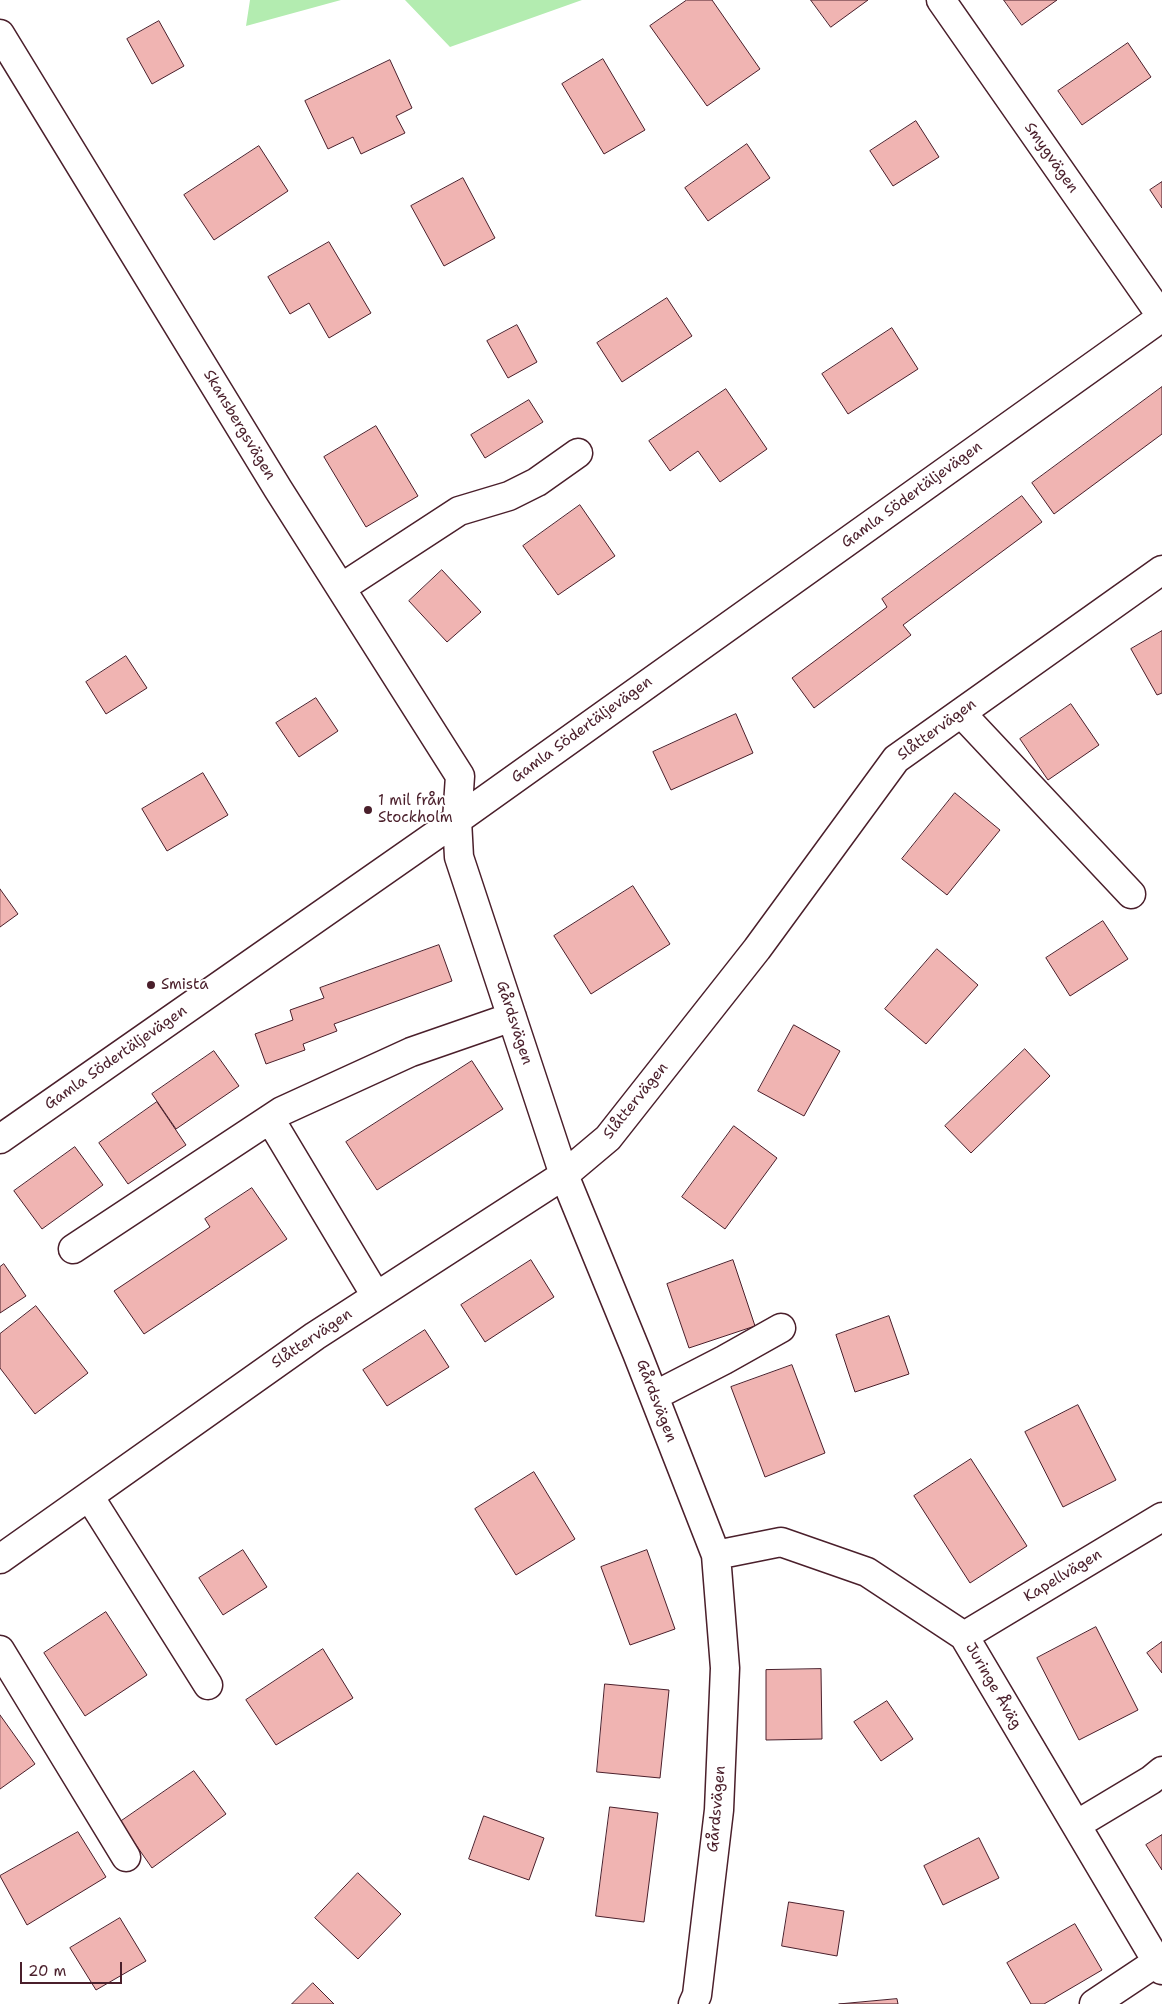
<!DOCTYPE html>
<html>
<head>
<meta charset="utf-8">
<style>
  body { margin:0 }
  #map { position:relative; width:1162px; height:2004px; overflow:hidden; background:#fff; font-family:"Shantell Sans",sans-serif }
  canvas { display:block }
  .scale { position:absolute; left:20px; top:1962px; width:102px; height:22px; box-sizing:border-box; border:2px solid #4a1f2b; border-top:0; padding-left:6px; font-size:15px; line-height:18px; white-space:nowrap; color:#4a1f2b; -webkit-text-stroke:4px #fff; paint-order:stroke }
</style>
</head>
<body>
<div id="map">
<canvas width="1162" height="2004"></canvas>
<div class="scale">20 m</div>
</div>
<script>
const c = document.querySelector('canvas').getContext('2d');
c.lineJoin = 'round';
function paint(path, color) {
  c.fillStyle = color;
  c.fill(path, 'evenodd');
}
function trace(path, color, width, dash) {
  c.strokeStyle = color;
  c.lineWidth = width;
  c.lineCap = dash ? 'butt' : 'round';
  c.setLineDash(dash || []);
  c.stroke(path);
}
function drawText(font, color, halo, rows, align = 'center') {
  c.font = font + ' "Shantell Sans",sans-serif';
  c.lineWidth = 4;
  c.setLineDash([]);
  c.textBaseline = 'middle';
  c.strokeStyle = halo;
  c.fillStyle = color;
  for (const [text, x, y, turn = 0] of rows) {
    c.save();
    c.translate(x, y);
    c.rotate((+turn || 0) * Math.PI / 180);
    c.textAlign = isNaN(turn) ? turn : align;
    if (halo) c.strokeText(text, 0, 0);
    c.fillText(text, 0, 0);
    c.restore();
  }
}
paint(new Path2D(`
  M250,0H341L246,26Z
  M405,0H582L450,47Z`), '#b3ecb0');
const building = new Path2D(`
  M687,0H712L760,69L707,106L650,26Z
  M811,0H868L831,27Z
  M1004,0H1057L1022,25Z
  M159,21L184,66L152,84L127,39Z
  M1128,43L1151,77L1082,125L1058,91Z
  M603,59L645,130L604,154L562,84Z
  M390,60L412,108L396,116L405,133L361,154L353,137L328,149L305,101Z
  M916,121L939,157L893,186L870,151Z
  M747,144L770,178L708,221L685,188Z
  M259,146L288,191L214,240L184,195Z
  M463,178L495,238L444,266L411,206Z
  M1162,182V208L1150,190Z
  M329,242L371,313L329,338L309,303L290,314L268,277Z
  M667,298L692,336L622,382L597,343Z
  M517,325L537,362L508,378L487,341Z
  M892,328L918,369L848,414L822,374Z
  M1162,387V434L1054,514L1032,483Z
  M726,389L767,449L720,482L698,451L670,471L649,441Z
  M529,400L543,422L485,458L471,435Z
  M376,426L418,496L366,527L324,457Z
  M1022,496L1042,522L903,625L911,635L814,708L792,678L887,607L882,599Z
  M580,505L615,556L558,595L523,546Z
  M442,570L481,612L447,642L409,601Z
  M1162,631V693L1157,695L1131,649Z
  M126,656L147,688L106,714L86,682Z
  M316,698L338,731L299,757L276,723Z
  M1071,704L1099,745L1048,780L1020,739Z
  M736,714L753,753L671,790L653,752Z
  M203,773L228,815L167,851L142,809Z
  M955,793L1000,830L947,895L902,859Z
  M633,886L670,944L591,994L554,936Z
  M0,889L18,914L0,927Z
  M1103,921L1128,959L1070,996L1046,958Z
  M439,945L452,981L334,1024L337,1031L303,1044L305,1050L266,1064L255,1034L293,1020L290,1010L324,998L320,988Z
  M937,949L978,985L926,1044L885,1009Z
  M794,1025L840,1051L804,1116L758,1091Z
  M1025,1049L1050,1076L971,1153L945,1126Z
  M214,1051L239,1086L176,1129L152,1094Z
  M472,1061L503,1109L377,1190L346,1142Z
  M157,1102L186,1145L128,1184L99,1143Z
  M734,1126L777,1158L725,1229L682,1197Z
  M75,1147L103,1185L42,1229L14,1191Z
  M252,1188L287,1239L144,1334L114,1291L210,1227L205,1219Z
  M531,1260L554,1297L485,1342L461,1305Z
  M733,1260L755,1326L689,1348L667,1284Z
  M4,1264L26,1296L0,1313V1267Z
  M36,1306L88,1373L35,1414L0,1368V1334Z
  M889,1316L909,1374L855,1392L836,1335Z
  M425,1330L449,1367L387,1406L363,1370Z
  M792,1365L825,1453L765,1477L731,1387Z
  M1078,1405L1116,1480L1063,1507L1025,1432Z
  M971,1459L1027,1546L970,1583L914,1496Z
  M534,1472L575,1539L516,1575L475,1509Z
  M243,1550L267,1587L223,1615L199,1578Z
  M647,1550L675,1629L630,1645L601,1567Z
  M106,1612L147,1675L85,1716L44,1653Z
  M1096,1627L1138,1710L1079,1740L1037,1658Z
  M1162,1642V1673L1147,1653Z
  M323,1649L353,1698L276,1745L246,1700Z
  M821,1669L822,1739L766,1740V1670Z
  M605,1684L669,1690L660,1778L597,1772Z
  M887,1701L913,1739L881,1761L854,1722Z
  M0,1715L35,1764L0,1789Z
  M194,1771L226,1814L152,1868L120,1822Z
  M610,1807L658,1813L644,1922L596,1916Z
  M484,1816L544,1838L529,1880L469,1859Z
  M78,1832L106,1877L27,1925L0,1876Z
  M1162,1835V1870L1146,1845Z
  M979,1838L999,1878L943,1905L924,1866Z
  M358,1873L401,1914L358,1959L315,1918Z
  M789,1902L844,1911L837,1956L782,1946Z
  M120,1918L146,1961L96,1990L70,1948Z
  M1075,1924L1102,1970L1044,2004H1031L1007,1963Z
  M313,1983L334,2004H292Z
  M897,1999L898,2004H839Z`);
paint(building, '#f0b4b2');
trace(building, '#4a1f2b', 1);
const minor = new Path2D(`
  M941,0L1162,317
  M0,34L278,489L460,776L457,820L459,857L564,1175L637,1353L716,1555L725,1668L719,1810L697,1995L693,2004
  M341,588L459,511L509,496L537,482L578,453
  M961,713L1131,894
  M270,1119L376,1296
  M0,1139L457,820L1162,317
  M73,1249L282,1111L411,1052L512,1017
  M654,1396L724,1360L781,1328
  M89,1496L208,1685
  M716,1555L781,1542L867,1572L964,1636L1162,1970
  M0,1559L315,1336L564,1175L608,1138L757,949L896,759L1162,570
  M964,1636L1162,1517
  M0,1650L126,1857
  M1076,1825L1151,1780L1162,1771
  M1094,2004L1157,1962`);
trace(minor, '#4a1f2b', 31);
trace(minor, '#fff', 28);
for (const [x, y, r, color] of [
  [368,810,5,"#4a1f2b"],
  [151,985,5,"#4a1f2b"]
]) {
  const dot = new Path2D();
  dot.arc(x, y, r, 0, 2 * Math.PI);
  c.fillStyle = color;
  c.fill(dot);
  trace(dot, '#fff', 2);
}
drawText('15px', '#4a1f2b', '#fff', [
  ["Smygvägen",1051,158,55],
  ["Skansbergsvägen",239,425,59],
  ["Gamla Södertäljevägen",912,495,-36],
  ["Gamla Södertäljevägen",582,730,-36],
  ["Slåttervägen",937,730,-36],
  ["Gårdsvägen",514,1023,72],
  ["Gamla Södertäljevägen",116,1058,-35],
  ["Slåttervägen",636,1101,-51],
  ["Slåttervägen",312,1339,-34],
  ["Gårdsvägen",656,1401,69],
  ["Kapellvägen",1063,1576,-31],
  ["Juringe Åväg",993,1686,60],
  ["Gårdsvägen",717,1809,-85]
]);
drawText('15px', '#4a1f2b', '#fff', [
  ["1 mil från",378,801],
  ["Stockholm",378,818],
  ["Smista",161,985]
], 'left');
</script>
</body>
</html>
